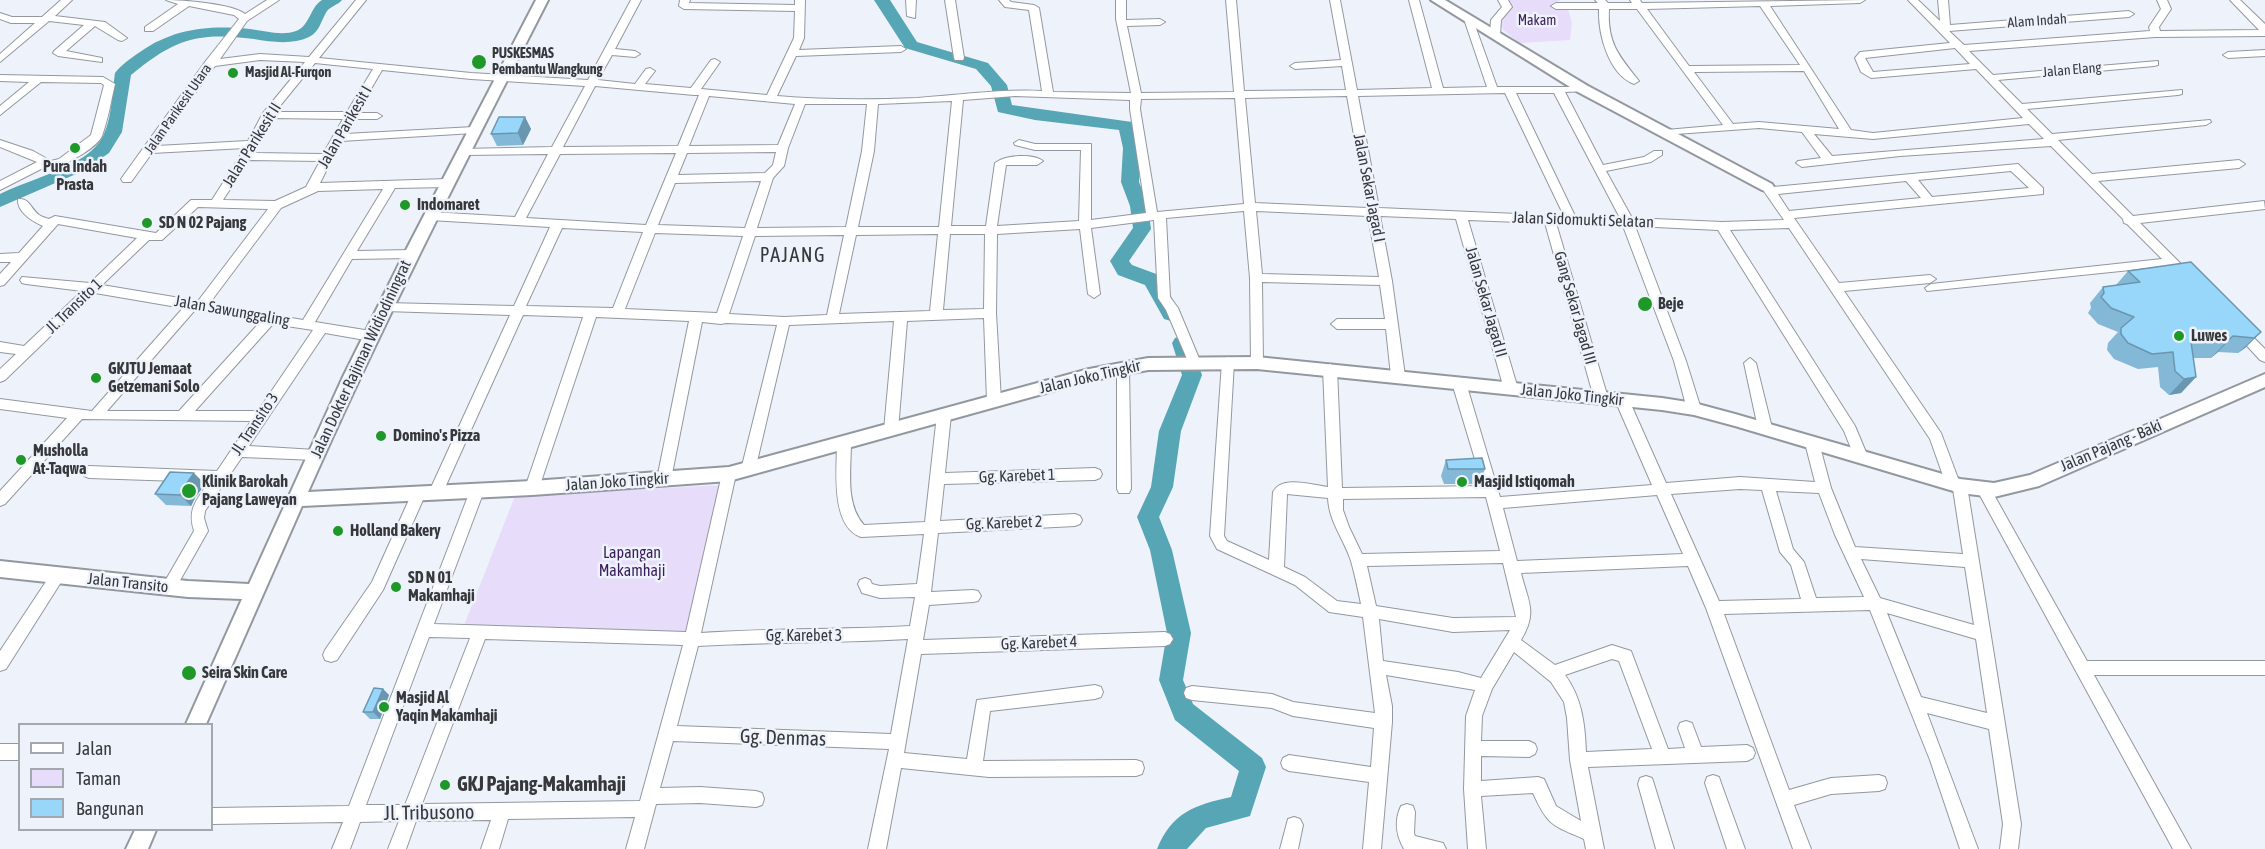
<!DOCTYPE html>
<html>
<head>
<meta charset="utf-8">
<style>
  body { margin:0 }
  #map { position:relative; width:2265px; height:849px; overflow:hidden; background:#eef3fb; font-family:"Asap Condensed",sans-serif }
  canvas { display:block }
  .legend { position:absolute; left:18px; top:723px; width:195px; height:108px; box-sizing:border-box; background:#eef3fb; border:2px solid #a4a8ae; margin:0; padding:8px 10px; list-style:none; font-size:18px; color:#36383b }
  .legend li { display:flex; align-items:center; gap:12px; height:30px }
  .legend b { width:30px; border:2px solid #a4a8ae }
</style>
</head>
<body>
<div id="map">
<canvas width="2265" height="849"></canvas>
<ul class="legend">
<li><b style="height:8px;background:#fff"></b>Jalan</li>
<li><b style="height:16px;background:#e7dcfa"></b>Taman</li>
<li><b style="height:16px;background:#98d6fa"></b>Bangunan</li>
</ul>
</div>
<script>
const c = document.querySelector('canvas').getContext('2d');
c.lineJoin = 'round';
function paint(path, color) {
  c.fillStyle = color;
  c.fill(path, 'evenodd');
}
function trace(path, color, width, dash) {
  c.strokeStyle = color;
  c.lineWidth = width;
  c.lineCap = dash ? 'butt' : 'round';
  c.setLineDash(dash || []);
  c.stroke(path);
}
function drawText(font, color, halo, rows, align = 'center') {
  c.font = font + ' "Asap Condensed",sans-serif';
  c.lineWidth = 5;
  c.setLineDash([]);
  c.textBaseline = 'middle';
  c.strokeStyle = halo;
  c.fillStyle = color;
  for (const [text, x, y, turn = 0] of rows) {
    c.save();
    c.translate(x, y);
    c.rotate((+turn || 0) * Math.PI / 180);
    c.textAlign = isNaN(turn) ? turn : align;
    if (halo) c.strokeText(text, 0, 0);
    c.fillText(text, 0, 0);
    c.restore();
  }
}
paint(new Path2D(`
  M1507,0H1562L1551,4L1558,9H1568L1572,23L1570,40L1520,43L1503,30L1501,22L1511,6Z
  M723,485L687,635L463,628L515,496Z`), '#e7dcfa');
paint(new Path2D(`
  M322,0H342C338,5 331,6 327,11C321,20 320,32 309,37C292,45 272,42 254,39C197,32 175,39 131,75L122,132L109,153L83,171L0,207V194C29,179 86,167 102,138C112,120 112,93 115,73C121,65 131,58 140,52C174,28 210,25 250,29C265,31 282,36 296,31C310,26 310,7 322,0Z
  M874,0H890L917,42L988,63L1007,85L1012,105L1132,122L1141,148L1139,182L1148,206L1151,229L1129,261L1132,265L1159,275L1181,314L1178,319L1171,321L1164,319L1145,285L1118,275L1110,261L1133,228L1130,206L1121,182L1123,148L1119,130L1035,120L998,112L991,86L976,69L905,48Z
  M1182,336L1189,338L1202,375L1181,431L1173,487L1159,517L1172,550L1191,633L1183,680L1193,704L1262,758L1266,767L1250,816L1206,828L1187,849H1157C1172,812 1195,805 1231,797L1239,771L1175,720L1159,680L1167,633L1150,550L1137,517L1151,487L1159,431L1182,375L1172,343L1175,338Z`), '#57a6b5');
const minor = new Path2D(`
  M61,0H72L55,16L105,22L127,38L122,41L118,40L95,26L66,51L102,58V62L58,56L53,53L54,51L84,25L49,21L0,62V54L35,23H11L0,19V13L12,17H42Z
  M166,0C183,0 233,4 245,14L267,0H279L247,21L220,59L260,54L309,57L356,0H366L319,58L471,73L588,80L631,0H641L615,49L635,51L640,54L635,57L612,55L598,80L635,84L646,69L650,68L655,71L645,84L691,88L711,60L715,59L720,62L701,89L767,95L794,38L795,11L684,9L679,6L680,0H690L689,3L795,5V0H805L804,38L799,50L901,46L906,49L901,52L796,56L777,96C823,100 871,100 917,98C959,95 1000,89 1042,91L1029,10L1005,7L999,0H1009L1011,2L1034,5L1039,8L1053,92L1131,93L1116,19V0H1126V20L1160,19L1165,22L1160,25L1127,26L1141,93L1234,92L1226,0H1236L1244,91L1346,90L1342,66L1295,69L1290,66L1295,63L1341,60L1330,0H1340L1357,90L1432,88L1409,0H1419L1443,88L1487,87L1464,19L1472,17L1497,87H1587V91L1565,92L1603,165L1644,157L1654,151H1662V155L1651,162L1606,171L1632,218L1722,222L1784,220L1761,187L1763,184L1767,183L1773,187L2018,164L2043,188V194L1794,218L1839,283L1930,275L1936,279L1930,283L1844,291L1941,433L1959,481L1965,482L1967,486L2021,824L2018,849H2000L2003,824L1989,729L1927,713L1978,849H1960L1930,760L1870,610L1724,614L1789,790L1831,778L1879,775L1885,777L1887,783L1885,789L1879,791L1831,794L1794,805L1811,849H1793L1706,608L1688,566L1521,573C1528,602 1538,612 1521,640L1555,665L1612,645L1631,651L1668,749L1685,748L1678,728L1680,723L1686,721L1692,723L1701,747L1747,745L1753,748L1755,753L1753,758L1747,761L1588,767L1604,849H1586L1584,839C1552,825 1548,826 1533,793L1481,796L1486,849H1468L1464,789L1466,716L1475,690L1386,675L1392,706V722L1381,849H1363L1369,782L1289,771L1283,768L1281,763L1283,758L1289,755L1371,767L1374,728L1293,716L1272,708L1192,700L1186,698L1184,693L1186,688L1192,686L1272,694L1293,702L1375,713L1363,617L1329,612L1295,585L1217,549L1210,536L1222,362L1228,357L1234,362L1224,536L1227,541L1269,560L1273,492C1282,475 1312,485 1328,487L1323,369L1330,364L1337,369L1342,488L1483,486L1452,383L1459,378L1466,383L1500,497L1652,485L1615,400L1622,395L1629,400L1666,483L1740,477L1815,482L1805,443L1807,439H1817L1819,443L1831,488L1855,547L1963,554L1953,489L1948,488L1946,484L1930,439L1789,228L1730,230L1855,426L1868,457L1866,461H1856L1844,431L1718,230L1635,226L1686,361L1701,409L1694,414L1687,409L1674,361L1623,226L1556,223L1608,398L1601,403L1594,398L1545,223L1468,220L1518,389L1516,392L1511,394L1504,389L1456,219L1380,216L1392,281L1405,376L1403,379L1398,381L1391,376L1386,329H1337L1331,324L1337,319H1385L1380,285L1262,282L1263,363L1262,366H1252L1251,363L1250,278L1244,211L1166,218L1170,297L1178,308L1201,363L1200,366H1190L1166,310L1158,298L1154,220L1091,228L1100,294L1094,298L1088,294L1080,229L997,234L996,313L1001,401L999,405H989L987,401L984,318L907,321L898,430L896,434H886L884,430L894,321L789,325L755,470L753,474H743L741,470L777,325L726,323L721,324L702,322L671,479L669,483H659L657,479L689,321L596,317L539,488L537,492H527L525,488L583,317L523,315L443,492L441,496H431L429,492L510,315L385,311L379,307L385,303L514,306L550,227L430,220L424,216L430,212L515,217L548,154L463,155L457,152L463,149L552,147L585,86L471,79L382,70L357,113H377L382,116L377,119H354L345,134L474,127L479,130L474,133L341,141L320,183L447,179L453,183L447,187L395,188L357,251L411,250L417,254L411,258L352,259L315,322L371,331L377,336L371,341L325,333L249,446L316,450L321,451L323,455L321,459L316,460L242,457L205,511L204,518L208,531L174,591L169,593L164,591L162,587L164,583L194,531C187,508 197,500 209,482L89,478L84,476L82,472L84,468L89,466L217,471L251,421L82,419L5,504L0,506V491L67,418L0,409V399L92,411L183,308L95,293L5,380L0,382V369L16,354L0,352V342L24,346L82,291L26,284L22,283L20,280L22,277L90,283L137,238L58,224L4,285L0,286V274L11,262H0V254L19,253L43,226C32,221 17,212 18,199C30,198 30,208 39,215C42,217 46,218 49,219L55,216L156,233L191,200H212L245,148L152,153L131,182H123L121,179L205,62L239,19L234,15L189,6L153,31H145V27L178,4ZM260,60L305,62L263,113L248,141L157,146L215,66ZM315,63L373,69L347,112H275ZM595,86L694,95H699L678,146L563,147ZM1505,93L1564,216L1379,208L1358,96ZM1516,93H1554L1620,218L1575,216ZM709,96L795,104L778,145L689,146ZM1015,96L1130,100V109L1146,213L1091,220V144H1035L1019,140L1014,143L1015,145L1035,150H1081L1079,221L997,226L1006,165H1037L1043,161C1033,153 1005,155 995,163L986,226H951L963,100ZM1347,96L1367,208L1255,203L1245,98ZM1235,98L1244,204L1157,212L1140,109L1141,99ZM952,101L939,227H858L874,151L878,104ZM805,104H867L862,151L846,227L757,228L773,178L784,166L788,148ZM271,118L343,119L323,154L253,153ZM776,152L773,165L765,173L678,175L687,153ZM676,153L646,225L526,218L560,154ZM249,160L320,161L306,187L275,201L223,200ZM2011,171L2029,188L1932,197L1918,180ZM761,181L745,228L658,225L675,183ZM1906,181L1921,198L1789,211L1778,194ZM383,189L303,320L209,304L281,208L318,191ZM198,207L268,209L198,301L102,285L149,240H162ZM1256,211L1368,216L1379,277L1262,274ZM562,228L643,232L613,308L526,306ZM655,233L743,236L717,313L625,309ZM938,234L930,311L839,314L856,235ZM950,234H985L984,309L943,310ZM844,235L827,315L784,317L729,314L755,236ZM195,310L261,321L179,411H107ZM273,324L313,330L258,411H195ZM1740,489L1762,490L1780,552L1791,565L1801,599L1719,601L1671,494ZM1776,491L1819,493L1835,535L1864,597L1816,598L1804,562L1793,549ZM1287,494L1328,498C1329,522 1344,539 1351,561C1355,575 1358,590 1361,604L1337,601L1305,577L1284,567ZM1657,495L1683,554L1517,561L1503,508ZM1486,497L1500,551L1362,554L1349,527L1343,510V499ZM1861,559L1965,567L1974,625L1880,598ZM1503,563L1516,617L1453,618L1376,606L1367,566ZM1887,613L1976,639L1987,713L1921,697ZM1379,619L1453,632L1510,630L1481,678L1458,672L1383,661ZM1514,652L1551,682L1564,702L1567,718L1570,760L1581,821L1556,806L1544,779L1538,777L1481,781V756L1529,757L1535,754L1537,749L1535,744L1529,741H1481L1482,716L1492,689ZM1612,659L1619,661L1652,749L1586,752C1585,724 1582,698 1565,675Z
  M906,0H916L915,18L907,16Z
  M945,0H955L964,58L963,60H955L954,58Z
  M1498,0H1508L1512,7L1501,20L1500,35L1495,38L1490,35L1491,20L1502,7Z
  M1595,0H1605L1608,3H1632L1630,0H1640L1642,3L1865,0L1860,3L1770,6L1851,130L1873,133L2023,118L1976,69L1871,78L1861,72L1855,58L1860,52L1950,43L1908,0H1918L1940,21L1938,0H1948L1950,25L2129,11L2134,14L2129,17L1949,31L1964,45L2150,31L2149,27L2161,9L2157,0H2167L2171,9L2159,27L2160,31L2259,30L2230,0H2240L2265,24V36L2155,37L1969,51L1993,75L2158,61V65L2154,66L1998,80L2022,104L2182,90V94L2178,95L2027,109L2052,134L2210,120L2211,122L2206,125L2058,140L2092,174L2239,160L2245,164L2239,168L2098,181L2133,216L2264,201L2265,209L2140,223L2190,273L2192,276L2186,280L2182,279L2169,266L1927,291L1925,288L1931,284L2162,259L2127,224L2124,223L2123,219L2051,146L1900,156L1802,167L1796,163L1798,161L1821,158L1802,132L1759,128L1662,135L1661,133L1666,130L1723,125L1637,9H1609C1607,43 1619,56 1639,81L1634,84C1608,74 1598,33 1599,9H1556L1551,6L1556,3H1598ZM1760,6L1800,65L1689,66L1647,9ZM1955,48L1970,64L1873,72L1865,58ZM1804,71L1839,129L1759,122L1733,124L1694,72ZM2029,124L2044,139L1832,156L1814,134L1873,139Z
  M2265,50V56L2228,58L2223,55L2228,52Z
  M0,75L103,77L115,84C111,101 108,120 102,136C97,148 58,171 45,167L0,190V181L37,162L0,147V140L33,151L51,161L59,159L91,135L104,85L101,83L41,82L0,115V106L29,82L0,81Z
  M2239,325L2243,327L2265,349V362L2260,360L2235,333L2233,330Z
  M1750,358L1756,363L1772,428L1770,432H1760L1758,428L1744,363Z
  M1123,363L1129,368L1131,489L1129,493H1119L1117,489V368Z
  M944,410L951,415L945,473L1095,468L1100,470L1102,474L1100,478L1095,480L944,484L940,521L1075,514L1080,516L1082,520L1080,524L1075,526L938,533L931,592L973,590L978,591L981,596L978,601L973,602L929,605L923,640L1165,632L1170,634L1173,639L1170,644L1165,646L921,654L904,753L967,759L977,700L1095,685L1101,687L1103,692L1101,697L1095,699L990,711L983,761L1136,760L1142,762L1144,768L1142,774L1136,776L989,777L901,768L886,849H868L889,749L673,741L660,788L700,787L756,791L762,793L764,799L762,805L756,807L700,803L656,804L644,849H626L635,817L508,819L499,849H481L491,820L416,821L406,849H388L399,821L360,822L350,849H332L343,822L212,824V808L349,806L470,491L472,487H482L484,491L434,624L686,632L722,474L724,470H734L736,474L701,633C771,628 841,630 910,626L915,597L880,598L862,593L858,584L860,580L865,578L870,580L872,584L880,586L917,584L924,534L861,537C830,526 837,468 837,443L839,439H849L851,443C851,470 845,504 864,525L925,522L937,415ZM429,637L470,638L405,805H366ZM485,639L683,645L640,801L422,804ZM908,639L891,734L677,726L698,646C768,642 838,643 908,639Z
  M1984,484L1989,486L2087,661H2265V675H2094L2191,849H2173L1977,490L1979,486Z
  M419,487L424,489L426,493L383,590L337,660L331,662L325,660L323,655L325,650L372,582L412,493L414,489Z
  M58,569L63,571L65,575L63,579L6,669L0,671V651L53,571Z
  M0,744H20V760H0Z
  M1713,775L1719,777L1721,783L1745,849H1727L1705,783L1707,777Z
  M1646,776L1652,778L1654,784L1674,849H1656L1638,784L1640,778Z
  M1407,804L1413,806L1415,812L1414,833L1415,836L1443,843L1446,849H1404C1396,835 1394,821 1401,806Z
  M1294,817L1300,819L1303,825L1298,849H1280L1288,819Z`);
const major = new Path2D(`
  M536,0H548C465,163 382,324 308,492L532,481L729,467L1089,369L1148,358L1257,357L1662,398L1694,403L1735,414L1960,479L1994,483L2030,475L2265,374V387L2039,486L1994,497L1960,493L1735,426L1694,415L1662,410L1257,369L1148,370L1089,381L729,481L532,495L302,506L206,724H186L242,599L188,597L0,577V561L188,581L249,584L342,379L404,254Z
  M1431,0H1445L1588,86L1772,184L1774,187L1767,191L1762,190L1578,92Z
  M135,830H156L148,849H126Z`);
trace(minor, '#93989e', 2);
trace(major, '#93989e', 4);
paint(minor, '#fff');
paint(major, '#fff');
paint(new Path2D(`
  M525,117L531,129L523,145L497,146L491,134Z
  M2128,271L2261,332L2245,348L2238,353L2218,352L2211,358H2193L2196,377L2181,393L2169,395L2160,387L2158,367L2138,369L2114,359L2107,350L2108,343L2118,332L2098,324L2088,313L2091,308L2090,303L2103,287L2116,285Z
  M1446,460L1485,469L1480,484H1444L1441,476Z
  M205,484L195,498L191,506L166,505L155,494Z
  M383,689L389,695L380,719H370L363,712Z`), '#83b8d7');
paint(new Path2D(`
  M525,117L531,129L523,145L518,133Z
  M2261,332L2245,348L2238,353L2254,338Z
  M2233,336L2218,352L2211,358L2226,342Z
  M2196,377L2181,393L2169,395L2184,379Z
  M194,473L205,484L195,498L191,506L180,495L184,487Z
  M383,689L389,695L380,719L373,712Z`), '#6a96af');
const building = new Path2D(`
  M499,117H525L518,133L491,134Z
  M2191,262L2261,332L2254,338L2233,336L2226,342H2191L2196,377L2184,379L2175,371L2173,352L2152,354L2128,343L2121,334V328L2134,317L2111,308L2101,297L2104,293L2103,287L2140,282L2128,271Z
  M1482,458L1485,469H1448L1446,460Z
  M170,472L194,473L184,487L180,495L155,494Z
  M374,688L383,689L373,712H363Z`);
paint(building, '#98d6fa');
trace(building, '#6a96af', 1.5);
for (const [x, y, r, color] of [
  [479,62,8,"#209829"],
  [233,73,6,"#209829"],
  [75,148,6,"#209829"],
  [405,205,6,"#209829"],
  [147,223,6,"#209829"],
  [1645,304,8,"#209829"],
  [2179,336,6,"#209829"],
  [96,378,6,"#209829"],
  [381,436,6,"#209829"],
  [21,460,6,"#209829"],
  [1462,482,6,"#209829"],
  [189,491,8,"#209829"],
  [338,531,6,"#209829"],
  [396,587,6,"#209829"],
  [189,673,8,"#209829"],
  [384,707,6,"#209829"],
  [445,785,6,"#209829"]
]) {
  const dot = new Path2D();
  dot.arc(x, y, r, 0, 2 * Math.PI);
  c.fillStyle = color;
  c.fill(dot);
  trace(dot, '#eef3fb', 2);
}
drawText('14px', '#3b1d5d', '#eef3fb', [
  ["Makam",1537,21]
]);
drawText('14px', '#36383b', '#eef3fb', [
  ["Alam Indah",2037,21,-4],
  ["Jalan Elang",2072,70,-5],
  ["Jalan Parikesit Utara",178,109,-55]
]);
drawText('bold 14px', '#36383b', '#eef3fb', [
  ["PUSKESMAS",492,54],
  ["Pembantu Wangkung",492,70],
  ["Masjid Al-Furqon",245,73]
], 'left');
drawText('16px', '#36383b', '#eef3fb', [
  ["Jalan Parikesit I",345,127,-60],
  ["Jalan Parikesit II",252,145,-58],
  ["Jalan Sekar Jagad I",1369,188,79],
  ["Jalan Sidomukti Selatan",1583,220,2],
  ["Jalan Sekar Jagad II",1486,302,74],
  ["Jl. Transito 1",74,306,-44],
  ["Gang Sekar Jagad III",1575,308,74],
  ["Jalan Sawunggaling",232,311,10],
  ["Jalan Dokter Rajiman Widiodiningrat",361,359,-65],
  ["Jalan Joko Tingkir",1090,377,-13],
  ["Jalan Joko Tingkir",1572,395,6],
  ["Jl. Transito 3",255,424,-56],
  ["Jalan Pajang - Baki",2111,446,-23],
  ["Gg. Karebet 1",1017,476,-2],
  ["Jalan Joko Tingkir",617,482,-4],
  ["Gg. Karebet 2",1004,523,-2],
  ["Jalan Transito",128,583,6],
  ["Gg. Karebet 3",804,636],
  ["Gg. Karebet 4",1039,643,-2]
]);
drawText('bold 16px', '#36383b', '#eef3fb', [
  ["Pura Indah",75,167,"center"],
  ["Prasta",75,185,"center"],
  ["Indomaret",417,205],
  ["SD N 02 Pajang",159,223],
  ["Beje",1658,304],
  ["Luwes",2191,336],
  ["GKJTU Jemaat",108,369],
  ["Getzemani Solo",108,387],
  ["Domino's Pizza",393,436],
  ["Musholla",33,451],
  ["At-Taqwa",33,469],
  ["Klinik Barokah",202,482],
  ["Pajang Laweyan",202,500],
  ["Masjid Istiqomah",1474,482],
  ["Holland Bakery",350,531],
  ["SD N 01",408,578],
  ["Makamhaji",408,596],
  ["Seira Skin Care",202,673],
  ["Masjid Al",396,698],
  ["Yaqin Makamhaji",396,716]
], 'left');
drawText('16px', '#3b1d5d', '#eef3fb', [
  ["Lapangan",632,553],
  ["Makamhaji",632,571]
]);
c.letterSpacing = '1.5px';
drawText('20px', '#36383b', '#eef3fb', [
  ["PAJANG",793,256]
]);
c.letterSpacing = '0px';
drawText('20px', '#36383b', '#eef3fb', [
  ["Gg. Denmas",783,738,2],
  ["Jl. Tribusono",429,813,-1]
]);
drawText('bold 20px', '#36383b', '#eef3fb', [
  ["GKJ Pajang-Makamhaji",457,785]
], 'left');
</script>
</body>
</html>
